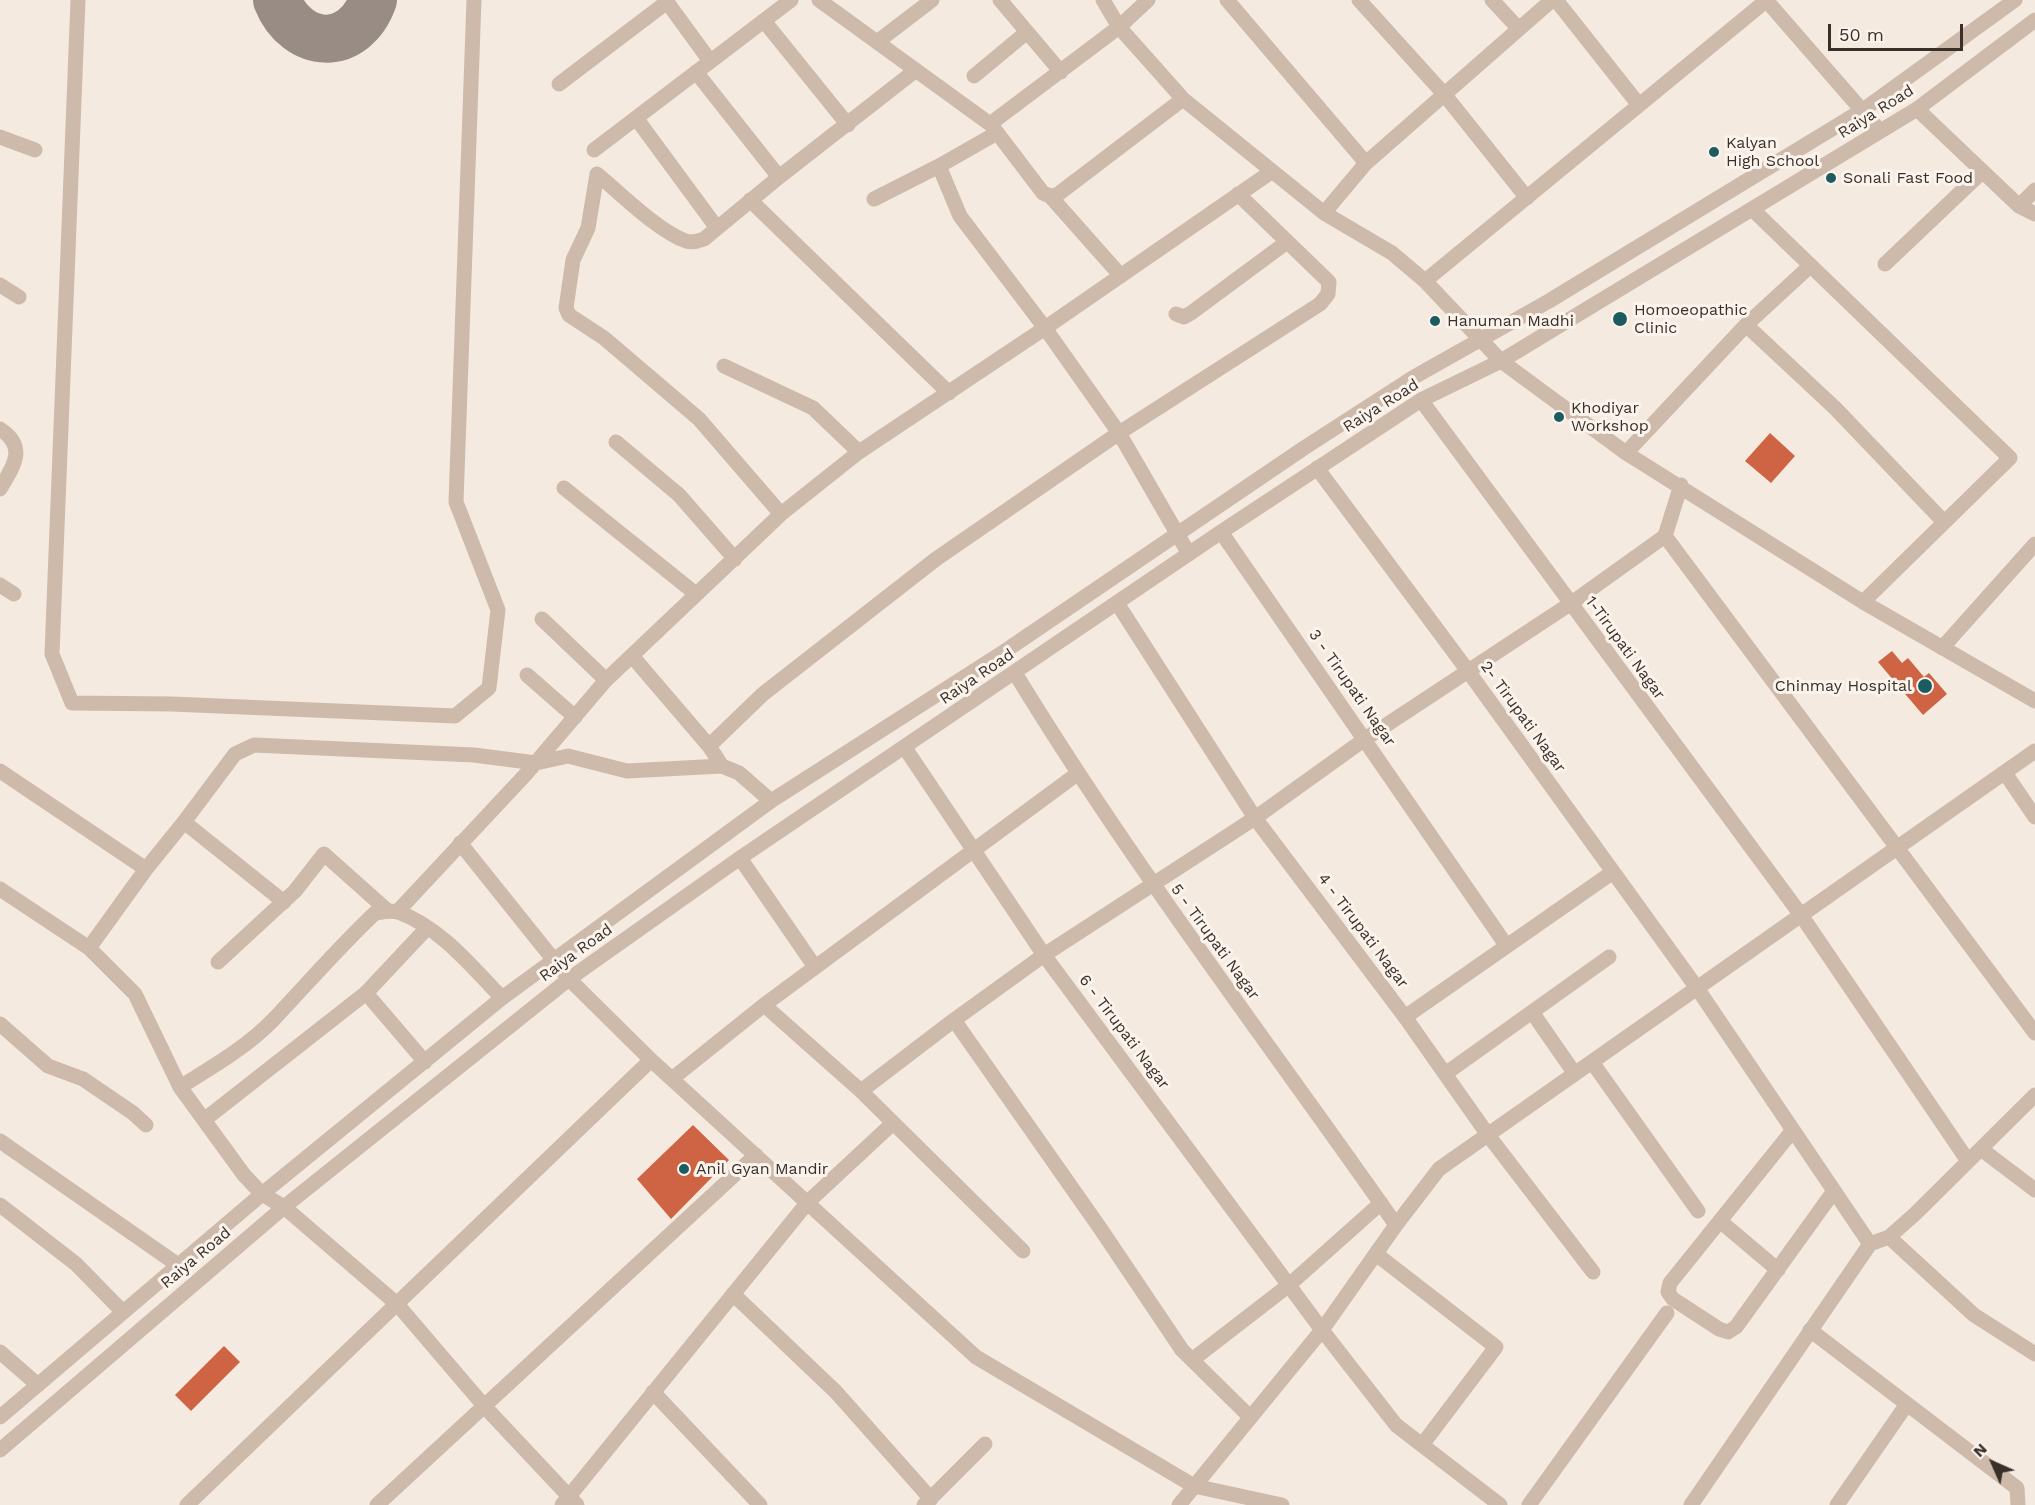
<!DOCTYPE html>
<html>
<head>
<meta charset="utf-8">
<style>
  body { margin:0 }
  #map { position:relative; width:2035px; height:1505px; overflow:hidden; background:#f5eadf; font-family:"Work Sans",sans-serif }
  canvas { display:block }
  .north { position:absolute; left:1963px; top:1433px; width:60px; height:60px; -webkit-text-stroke:4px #fbf4ec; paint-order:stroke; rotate:315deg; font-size:16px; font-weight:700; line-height:24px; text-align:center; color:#3b2f2a }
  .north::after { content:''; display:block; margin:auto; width:21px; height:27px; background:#3b2f2a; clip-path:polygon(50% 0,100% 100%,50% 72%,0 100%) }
  .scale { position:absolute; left:1828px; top:24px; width:135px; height:27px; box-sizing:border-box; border:3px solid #3b2f2a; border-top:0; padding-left:8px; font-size:18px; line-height:21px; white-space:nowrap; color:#3b2f2a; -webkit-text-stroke:4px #fbf4ec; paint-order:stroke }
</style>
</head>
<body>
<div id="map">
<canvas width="2035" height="1505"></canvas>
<div class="north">N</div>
<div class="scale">50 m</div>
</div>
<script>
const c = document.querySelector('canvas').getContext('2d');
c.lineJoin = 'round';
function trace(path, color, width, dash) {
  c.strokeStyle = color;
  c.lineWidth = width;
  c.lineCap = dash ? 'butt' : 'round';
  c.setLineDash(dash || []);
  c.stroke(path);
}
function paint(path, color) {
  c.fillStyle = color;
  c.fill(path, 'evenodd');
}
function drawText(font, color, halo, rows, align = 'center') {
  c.font = font + ' "Work Sans",sans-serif';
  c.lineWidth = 6;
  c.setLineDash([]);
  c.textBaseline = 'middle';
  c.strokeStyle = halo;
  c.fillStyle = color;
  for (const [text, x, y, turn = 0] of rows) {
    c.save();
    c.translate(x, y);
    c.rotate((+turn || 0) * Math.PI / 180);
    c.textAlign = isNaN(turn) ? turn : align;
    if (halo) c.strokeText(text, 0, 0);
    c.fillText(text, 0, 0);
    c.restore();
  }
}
trace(new Path2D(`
  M277,0C297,50 354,53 373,0`), '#988c84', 48);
paint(new Path2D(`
  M1770,433L1795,456L1771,483L1745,461Z
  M1892,651L1902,663L1908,658L1924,677L1929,673L1947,694L1923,715L1878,662Z
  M693,1125L729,1160L671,1219L637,1179Z
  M224,1346L240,1362L191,1411L175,1395Z`), '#ce6444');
trace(new Path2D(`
  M78,0L52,654L72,703L172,704L455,716L489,688L498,610L456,502L474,0
  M819,0L990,124L1119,27L1148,0
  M1000,0L1061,72
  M1103,0L1119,27L1183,99L1324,213L1392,253L1425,281L1501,361L1626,453L1863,602L2035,701
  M1227,0L1366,163L1324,213
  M1359,0L1444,94L1527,198
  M1492,0L1519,29
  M1556,0L1639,105
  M1766,0L1880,131
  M764,21L848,125
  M877,42L932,0
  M696,72L779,177L704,239C698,241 692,243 686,241C659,232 620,193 597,174L588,228L573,260L566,308L569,315L604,338L699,419L781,514
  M974,76L1027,32
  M559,84L667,2L710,61
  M1917,109L2019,206L2035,214
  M636,118L717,228
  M992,126L1043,193L1050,196L1057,195L1183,99
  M997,133L939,166L960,216L1045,328L1119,433L1189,554
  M0,137L35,150
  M594,150L791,0
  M1366,163L1552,0
  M779,177L916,70
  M1050,196L1121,276
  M874,199L939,166
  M750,200L949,393
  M2019,206L2035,190
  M1752,209L2010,458L1863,602
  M1885,264L1982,172
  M1809,267L1746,325L1835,408L1944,522
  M1425,281L1767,0
  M0,285L19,297
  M1176,314L1184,317L1191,313L1287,242
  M724,366L813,408L859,452
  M1421,400L1801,915L1968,1161
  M0,429C28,447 13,467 0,489
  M616,442L679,495L735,559
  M1626,453L1746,325
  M1317,468L1468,671L1697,988L1870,1244
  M564,488L696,594
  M1221,532L1506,945
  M1665,536L2035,1033
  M0,585L14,594
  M1117,603L1255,818L1405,1017L1488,1135L1593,1272
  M542,619L606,680
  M1942,648L2035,544
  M632,656L709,746
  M1015,673C1132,865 1268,1042 1396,1225
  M527,675L575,717
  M905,748L1044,955L1322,1330L1396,1425L1500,1505
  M722,766L709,746L763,694L936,559L1119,433L1320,304L1328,294L1329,282L1238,194
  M0,771L146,869L89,948
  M2005,773L2035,817
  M184,822L235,754L254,745L474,755L536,763L568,756L627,771L722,766L739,773L771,801
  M460,843L569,979L651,1060L976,1357L1194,1486L1282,1505
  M740,858L815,967
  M146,869L184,822L284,902
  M0,889L89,948L135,994L180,1087L244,1175L262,1194L284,1207L397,1304L485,1407L577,1505
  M397,912L526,774L606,680L781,514L859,452L1045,328L1271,172
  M218,962L295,891L324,854L388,911
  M366,993L425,1062
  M764,1005L861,1091L954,1020
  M1532,1012L1575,1074
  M1405,1017L1613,872
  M0,1024L48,1066L83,1079L133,1113L146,1125
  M1592,1062L1698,1211
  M1445,1074L1609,957
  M673,1078L764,1005L1077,774
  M180,1087C212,1067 247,1047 273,1020C307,984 339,947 375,913C382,912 391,910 398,912C440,927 472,967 502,998
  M861,1091L1023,1251
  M204,1120L366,993L427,928
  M1793,1130L1670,1283L1668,1292L1673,1299L1719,1329L1728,1332L1736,1327L1834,1191
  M0,1141L178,1265
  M1981,1149L2035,1190
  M0,1205L76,1264L123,1312
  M1720,1221L1778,1270
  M1889,1237L1974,1315L2035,1354
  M1376,1254L1496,1347L1422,1445
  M733,1294L836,1392L931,1499
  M1810,1330L1907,1404
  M0,1352L38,1385
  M1192,1360L1289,1285L1381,1203
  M653,1392L760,1505
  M0,1417L262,1194L502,998L771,801L1005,651L1304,448L1414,377L1549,301L1863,110L2015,0
  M1250,1417L1182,1350L1100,1228L954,1020L1044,955L1255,818L1365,739L1570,604L1665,536L1681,485
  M0,1450L284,1207L569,979L740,858L1221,532L1421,400L1501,361L1917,109L2035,20
  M187,1505L651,1060
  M377,1505L756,1155
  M562,1505L808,1202L893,1123
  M924,1505L985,1444
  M1179,1505L1322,1330L1396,1225L1439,1169L2035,751
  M1529,1505L1667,1313
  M1691,1505L1870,1244L1889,1237L1915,1214L2035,1095
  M1837,1505L1907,1404L2017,1488L2018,1505`), '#cebaaa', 15);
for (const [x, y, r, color] of [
  [1714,152,6,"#1c5c60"],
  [1831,178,6,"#1c5c60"],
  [1620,319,8,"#1c5c60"],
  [1435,321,6,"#1c5c60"],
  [1559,417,6,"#1c5c60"],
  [1925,686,8,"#1c5c60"],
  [684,1169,6,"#1c5c60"]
]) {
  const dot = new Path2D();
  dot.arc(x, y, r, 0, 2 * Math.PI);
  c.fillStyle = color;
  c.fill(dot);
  trace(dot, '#fbf4ec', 2);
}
drawText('16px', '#3b2f2a', '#fbf4ec', [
  ["Raiya Road",1876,112,-32],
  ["Raiya Road",1381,406,-32],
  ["1-Tirupati Nagar",1625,648,54],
  ["Raiya Road",977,677,-34],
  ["3 - Tirupati Nagar",1352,688,55],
  ["2- Tirupati Nagar",1523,717,54],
  ["4 - Tirupati Nagar",1363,931,53],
  ["5 - Tirupati Nagar",1215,942,54],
  ["Raiya Road",576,953,-36],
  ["6 - Tirupati Nagar",1124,1032,53],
  ["Raiya Road",196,1258,-40]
]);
drawText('16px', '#3b2f2a', '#fbf4ec', [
  ["Kalyan",1726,143],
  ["High School",1726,161],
  ["Sonali Fast Food",1843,178],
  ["Homoeopathic",1634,310],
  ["Clinic",1634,328],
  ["Hanuman Madhi",1447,321],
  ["Khodiyar",1571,408],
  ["Workshop",1571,426],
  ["Chinmay Hospital",1912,686,"right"],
  ["Anil Gyan Mandir",696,1169]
], 'left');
</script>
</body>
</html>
